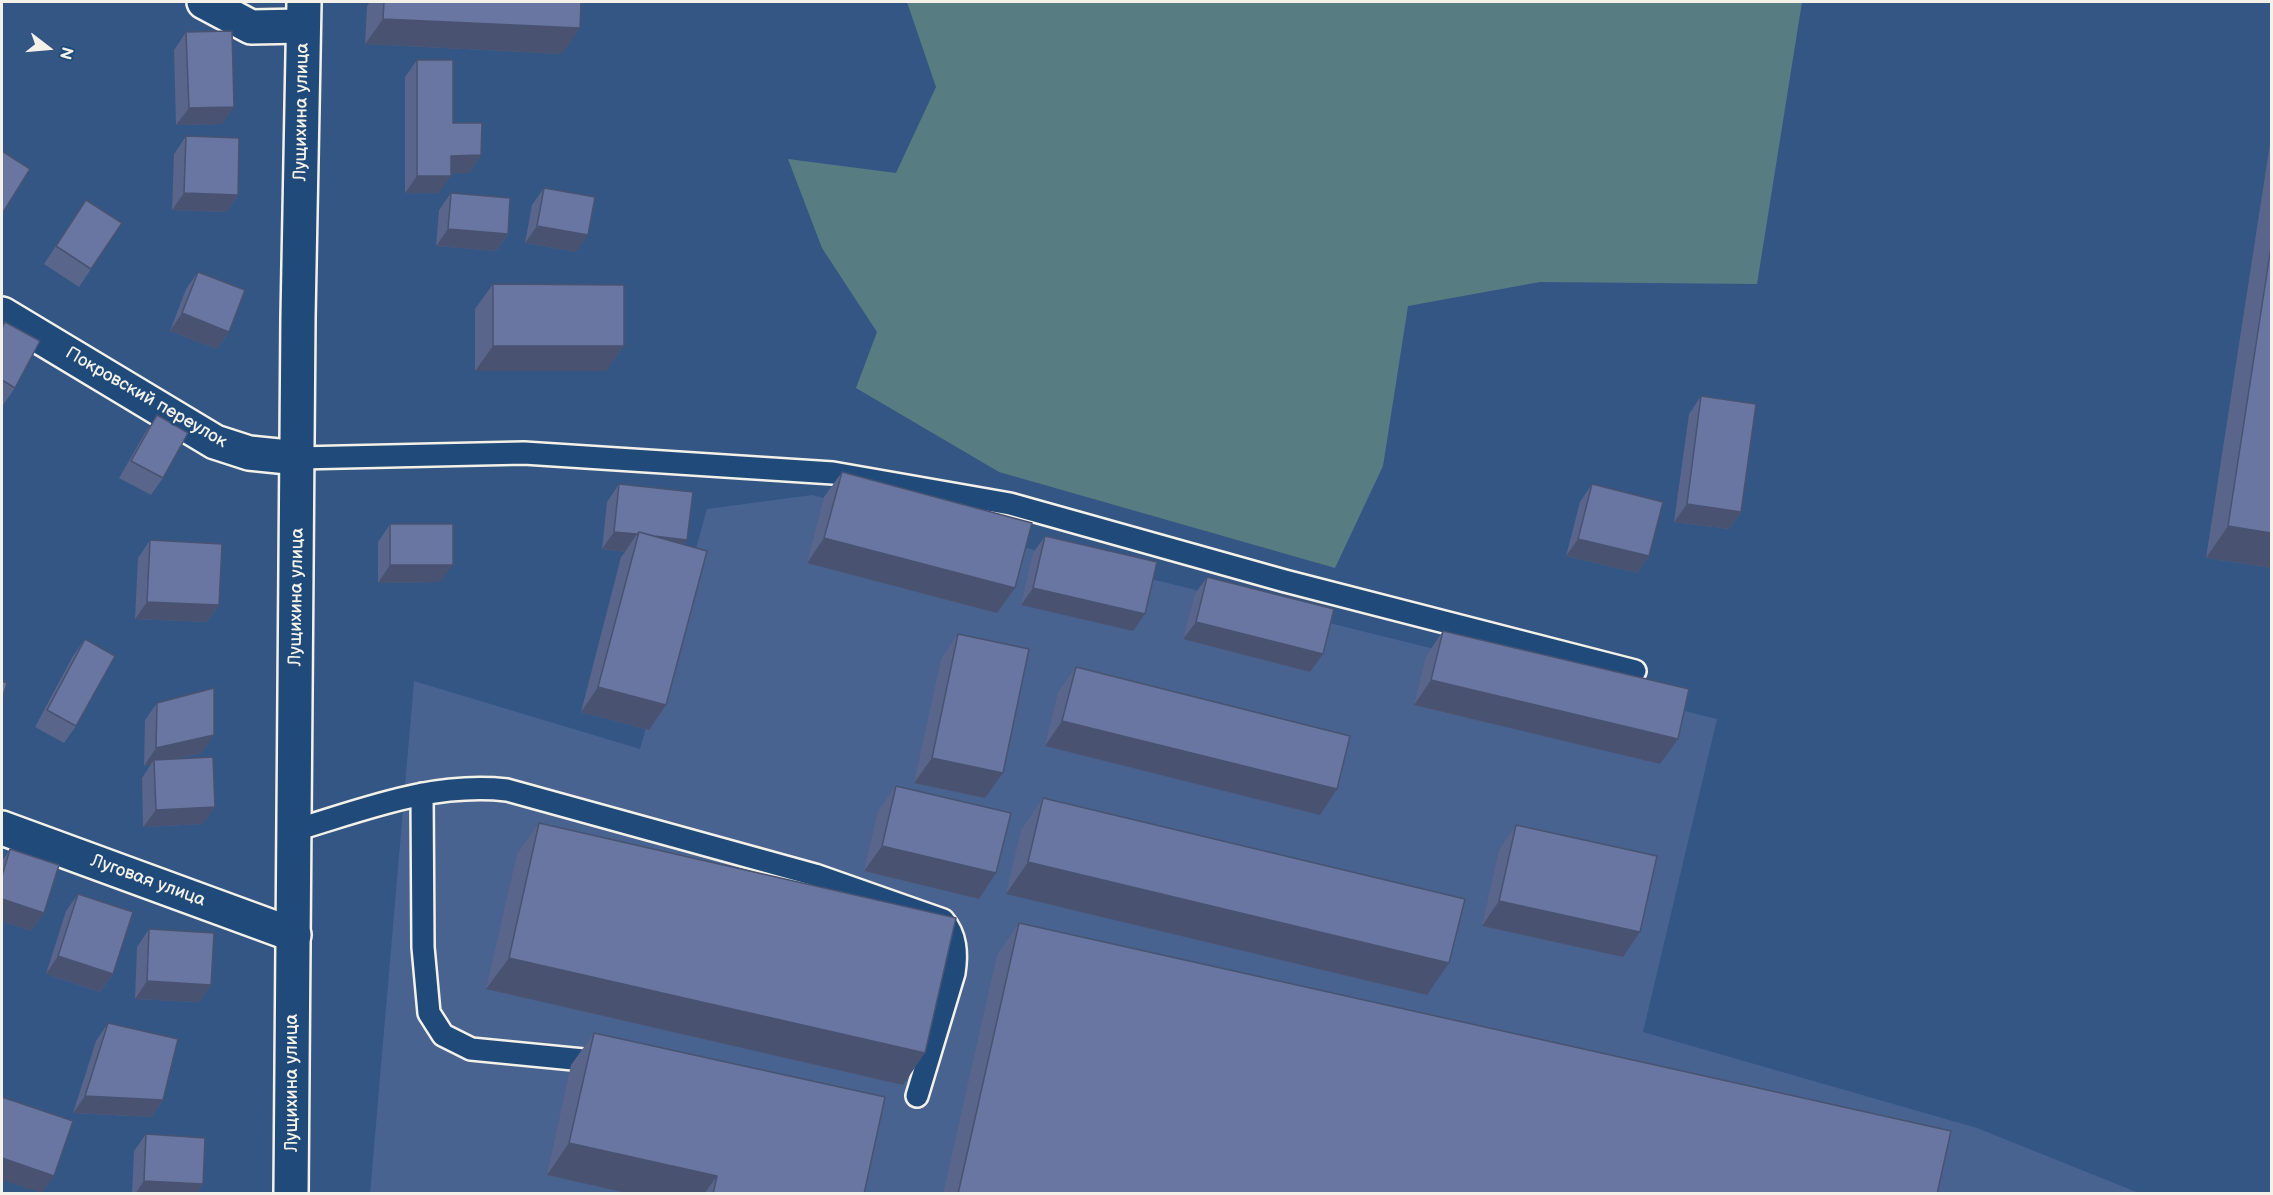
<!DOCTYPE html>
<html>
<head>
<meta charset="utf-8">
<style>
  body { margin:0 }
  #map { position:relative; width:2273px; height:1195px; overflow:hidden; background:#345685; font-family:"Balsamiq Sans",sans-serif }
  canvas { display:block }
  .frame { position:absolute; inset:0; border:3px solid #f4f1e8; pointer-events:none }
  .north { position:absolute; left:18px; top:18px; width:60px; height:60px; -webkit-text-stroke:4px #1f4a7a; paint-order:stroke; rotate:106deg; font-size:16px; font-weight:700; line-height:24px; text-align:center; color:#f4f1e8 }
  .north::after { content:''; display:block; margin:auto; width:21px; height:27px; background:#f4f1e8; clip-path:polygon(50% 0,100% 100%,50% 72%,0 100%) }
</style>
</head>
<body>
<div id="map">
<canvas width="2273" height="1195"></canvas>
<div class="frame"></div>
<div class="north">N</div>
</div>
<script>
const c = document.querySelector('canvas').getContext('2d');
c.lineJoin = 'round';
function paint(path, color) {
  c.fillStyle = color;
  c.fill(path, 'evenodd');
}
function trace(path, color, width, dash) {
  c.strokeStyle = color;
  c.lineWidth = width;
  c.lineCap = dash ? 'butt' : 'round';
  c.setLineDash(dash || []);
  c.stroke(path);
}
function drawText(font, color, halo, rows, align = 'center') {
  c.font = font + ' "Balsamiq Sans",sans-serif';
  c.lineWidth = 4.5;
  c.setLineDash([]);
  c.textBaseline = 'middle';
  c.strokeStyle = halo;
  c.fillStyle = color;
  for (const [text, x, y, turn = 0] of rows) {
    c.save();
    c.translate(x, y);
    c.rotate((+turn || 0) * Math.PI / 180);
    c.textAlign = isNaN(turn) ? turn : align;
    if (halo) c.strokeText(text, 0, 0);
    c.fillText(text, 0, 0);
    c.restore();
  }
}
paint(new Path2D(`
  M812,495L1717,719L1643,1032L1977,1128L2139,1193L370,1194L414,681L640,749L707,509Z`), '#48638f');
paint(new Path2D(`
  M907,2H1802L1757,284L1540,282L1408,306L1383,466L1335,568L999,472L856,388L877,332L822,248L788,159L896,173L936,87Z`), '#577d82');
const service = new Path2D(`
  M298,458L524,453L833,473L1010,504L1285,581L1635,671
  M422,794L423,947L429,1013L443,1035L471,1049L604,1062
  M295,830C366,809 432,782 507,790L815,875L943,920C956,935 957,953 954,973L917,1096`);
const minor = new Path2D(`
  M204,2L251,27L303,26
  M2,314L215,442L249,453L298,458
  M2,828L294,935`);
const tertiary = new Path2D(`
  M291,1194L298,317L304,2`);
trace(service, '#f4f1e8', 26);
trace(minor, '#f4f1e8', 38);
trace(tertiary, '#f4f1e8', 38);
trace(service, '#1f4a7a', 21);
trace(minor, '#1f4a7a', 33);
trace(tertiary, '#1f4a7a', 33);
paint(new Path2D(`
  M370,2H581L562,54L365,44L367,6Z
  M186,32L222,124L176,125L174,50Z
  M417,60L453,123L481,155L469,173H451L439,193H405V77Z
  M186,136L238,195L226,212L172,210L174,154Z
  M2271,137V568L2206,558Z
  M544,188L576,252L525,243L532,205Z
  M451,193L508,234L496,251L436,246L439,210Z
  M86,200L91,269L79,287L44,264Z
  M198,272L229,332L217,349L170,331L186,289Z
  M493,284L606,371H475V309Z
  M5,322L15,388L3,405L2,404V327Z
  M1701,396L1741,512L1729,529L1674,522L1689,414Z
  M157,415L163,478L151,495L119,478L145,433Z
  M842,472L997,613L807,563L824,497Z
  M619,484L687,540L684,544L666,705L649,730L581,712L621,557L625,552L602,549L607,502Z
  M1592,484L1649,556L1637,573L1566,556L1580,502Z
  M390,524L440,582L378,583V542Z
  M1045,536L1133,631L1021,605L1033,553Z
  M150,540L219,605L207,622L135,619L138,558Z
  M1207,577L1310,672L1183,639L1195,594Z
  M1443,631L1660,764L1414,705L1426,656Z
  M958,634L1003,773L985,798L914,783L941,659Z
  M85,639L76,726L64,743L35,727L73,656Z
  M1076,667L1320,815L1045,746L1058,692Z
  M157,703L202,753L173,759L203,824L143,827L142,778L151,764L144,766L145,720Z
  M896,786L996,873L979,899L864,871L878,811Z
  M1043,798L1427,995L1006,894L1021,830Z
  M539,823L903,1085L486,989L517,854Z
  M1516,825L1640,932L1623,957L1482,926L1499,850Z
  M10,849L44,913L31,931L2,921V861Z
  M78,894L113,974L100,992L46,974L66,911Z
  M1019,923L1937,1194H943L997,955Z
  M149,929L211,985L199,1002L135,999L137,947Z
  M108,1023L163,1100L151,1117L73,1113L96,1041Z
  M594,1033L864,1194H631L547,1175L571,1065Z
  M146,1134L203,1184L196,1194H132L134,1151Z`), '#59658a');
paint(new Path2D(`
  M383,19L580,28L562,54L365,44Z
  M234,107L222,124L176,125L189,108Z
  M481,155L469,173H438L451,156Z
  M417,176H451L439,193H405Z
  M184,193L238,195L226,212L172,210Z
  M537,226L588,235L576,252L525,243Z
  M448,229L508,234L496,251L436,246Z
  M182,313L229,332L217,349L170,331Z
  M493,346H624L606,371H475Z
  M1687,504L1741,512L1729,529L1674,522Z
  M2228,526L2271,533V568L2206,558Z
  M614,532L637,534L625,552L602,549Z
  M638,534L687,540L675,557Z
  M824,538L1015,588L997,613L807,563Z
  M1578,539L1649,556L1637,573L1566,556Z
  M390,565H453L440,582L378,583Z
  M1033,588L1145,614L1133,631L1021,605Z
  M147,602L219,605L207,622L135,619Z
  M1196,622L1323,654L1310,672L1183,639Z
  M1431,680L1678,739L1660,764L1414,705Z
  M598,687L666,705L649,730L581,712Z
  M1062,721L1337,789L1320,815L1045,746Z
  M214,735L202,753L154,763V760L151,764L144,766L156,748Z
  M932,758L1003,773L985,798L914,783Z
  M215,807L203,824L143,827L156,810Z
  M882,846L996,873L979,899L864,871Z
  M1028,862L1449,963L1427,995L1006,894Z
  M2,899L44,913L31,931L2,921Z
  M1499,901L1640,932L1623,957L1482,926Z
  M58,956L113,974L100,992L46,974Z
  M509,958L925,1053L903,1085L486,989Z
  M147,981L211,985L199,1002L135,999Z
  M85,1096L163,1100L151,1117L73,1113Z
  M569,1143L717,1176L704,1194H631L547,1175Z
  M2,1158L54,1176L42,1193L2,1180Z
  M144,1181L203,1184L196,1194H135Z`), '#495371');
const building = new Path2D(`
  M384,2H581L580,28L383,19Z
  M232,31L234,107L189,108L186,32Z
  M417,60H453V123H482L481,155L451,156V176H417Z
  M186,136L239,138L238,195L184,193Z
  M2,151L30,169L2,214Z
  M544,188L595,197L588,235L537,226Z
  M451,193L510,198L508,234L448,229Z
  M86,200L122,223L91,269L56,246Z
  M2271,247V533L2228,526Z
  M198,272L245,290L229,332L182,313Z
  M493,284L624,285V346H493Z
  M5,322L40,341L15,388L2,380V328Z
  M1701,396L1756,404L1741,512L1687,504Z
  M157,415L188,433L163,478L131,461Z
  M842,472L1032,523L1015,588L824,538Z
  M619,484L693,492L687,540L654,536L639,532L637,534L614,532Z
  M1592,484L1663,502L1649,556L1578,539Z
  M390,524H453V565H390Z
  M639,532L707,551L666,705L598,687Z
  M1045,536L1157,562L1145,614L1033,588Z
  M150,540L222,544L219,605L147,602Z
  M1207,577L1334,609L1323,654L1196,622Z
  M1443,631L1689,689L1678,739L1431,680Z
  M958,634L1029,649L1003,773L932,758Z
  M85,639L115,656L76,726L47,710Z
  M1076,667L1350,736L1337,789L1062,721Z
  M2,681L7,683L2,699Z
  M214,688V735L156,748L157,703Z
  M213,757L215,807L156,810L154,760Z
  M896,786L1011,813L996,873L882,846Z
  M1043,798L1465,899L1449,963L1028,862Z
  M539,823L956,918L925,1053L509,958Z
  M1516,825L1657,856L1640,932L1499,901Z
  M10,849L59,865L44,913L2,899V876Z
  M78,894L133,912L113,974L58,956Z
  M1019,923L1951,1131L1937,1194H958Z
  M149,929L214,933L211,985L147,981Z
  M108,1023L178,1039L163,1100L85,1096Z
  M594,1033L885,1097L864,1194H713L717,1176L569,1143Z
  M2,1097L73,1121L54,1176L2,1158Z
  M146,1134L205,1138L203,1184L144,1181Z`);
paint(building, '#6876a1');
trace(building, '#495371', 1.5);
drawText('18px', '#f4f1e8', '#1f4a7a', [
  ["Лущихина улица",302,112,-89],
  ["Покровский переулок",146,398,30],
  ["Лущихина улица",297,597,-89],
  ["Луговая улица",148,881,20],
  ["Лущихина улица",292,1083,-90]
]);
</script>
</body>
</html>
